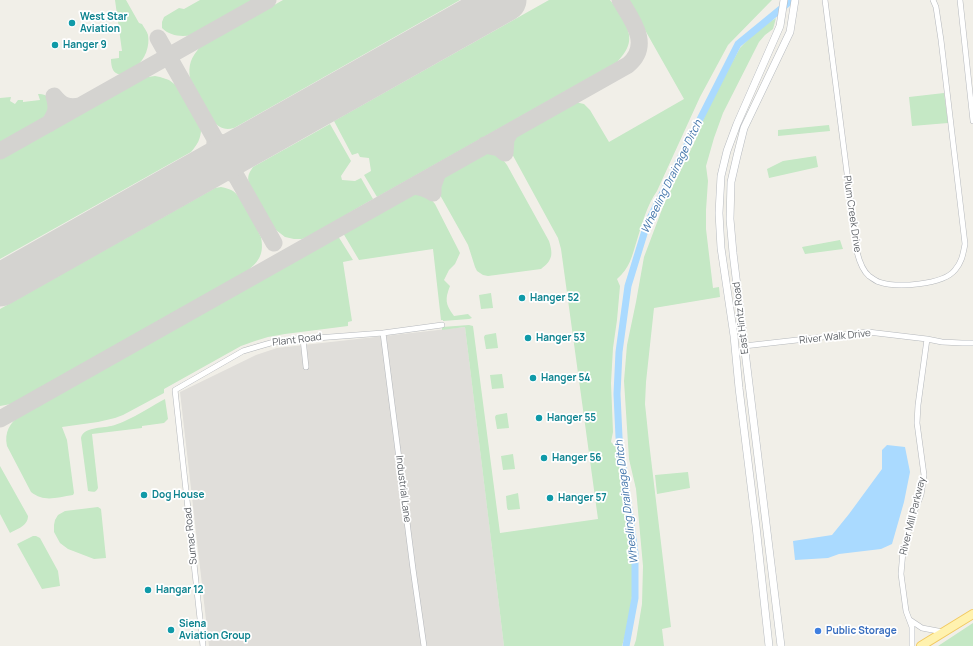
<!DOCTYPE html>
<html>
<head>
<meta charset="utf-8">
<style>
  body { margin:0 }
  canvas { display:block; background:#f1efe8 }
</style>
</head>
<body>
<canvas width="973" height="646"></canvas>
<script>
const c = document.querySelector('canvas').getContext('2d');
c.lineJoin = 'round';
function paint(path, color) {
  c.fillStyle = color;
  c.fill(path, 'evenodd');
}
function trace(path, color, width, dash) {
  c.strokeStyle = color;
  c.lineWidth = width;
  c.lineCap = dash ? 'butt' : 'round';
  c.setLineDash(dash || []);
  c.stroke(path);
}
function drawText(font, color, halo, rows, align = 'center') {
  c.font = font + ' Manrope,sans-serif';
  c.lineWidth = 3.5;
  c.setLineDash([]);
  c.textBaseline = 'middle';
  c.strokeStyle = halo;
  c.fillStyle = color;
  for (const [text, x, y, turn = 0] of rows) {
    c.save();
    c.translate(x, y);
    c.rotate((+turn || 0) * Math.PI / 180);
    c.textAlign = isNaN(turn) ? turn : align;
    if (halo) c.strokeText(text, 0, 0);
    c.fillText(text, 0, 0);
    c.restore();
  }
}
paint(new Path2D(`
  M465,327L504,646H209L180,392L256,355L277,348Z`), '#e0deda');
paint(new Path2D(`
  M115,0H126L139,23L142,24C144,28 147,31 148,35C150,46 145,60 136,66C134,68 130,69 128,71C124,73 120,76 116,73C112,71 111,64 111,59L119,58V51H122Z
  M200,0H253L192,35C181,37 170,36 162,28V22L164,17L179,8L184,9Z
  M283,0H460L234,128C226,130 221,129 215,123L190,79C188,64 191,58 200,47Z
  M549,0H610C615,6 619,12 623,19C633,37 631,47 617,62L377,197L364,175L371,171L369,158L360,157L358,153L352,155L334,121Z
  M628,0H772L728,45L700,97L657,191C647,205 642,224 637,240C632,256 630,268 617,279L620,286L617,320L613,348L611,383L613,432L611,442L616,447C622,483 629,519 632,556C635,585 631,618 622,646H504L465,327L442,330V327L469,325L473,326L500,533L598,519L561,249L558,238L553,229L511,152C511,145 512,140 517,134L575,102L584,104L590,110L609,142L684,99Z
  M776,18L773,29L765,35L759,42L723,113L714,138L706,166L708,181L706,210V229L713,288L719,287L720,297L654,308L646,382L645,404L649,442L671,627L662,629L664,646H634L636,640L642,604L643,566L636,489L629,459L624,381L627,345L636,302L644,257L664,204L696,139L709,105L740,48L757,30Z
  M155,76L160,77L169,80L177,86L201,129C201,139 197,145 191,152L0,259V159L141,80L148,77Z
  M944,93L948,123L912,126L909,97Z
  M38,94C54,93 51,110 43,118L0,143V98L11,97L10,101L15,104L18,100H23V102L40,100Z
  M330,124L351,161L341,176L342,180L355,181L361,178L373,199L311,235L302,239H294L285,237L276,230L249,184C247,176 249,173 253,167Z
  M829,125L830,131L778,136V130Z
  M489,152C498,153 502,158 507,165L549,241C553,254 553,260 541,269L488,276L483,275L477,271L475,267L468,245L440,195C437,185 438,181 446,175L484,153Z
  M816,156L818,167L769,178L767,169L783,161Z
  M221,187C226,188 230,189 233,191C243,198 255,225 261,237C264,253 260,261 247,271L11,404L0,406V309L215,188Z
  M419,192C427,193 430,198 435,204L460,253L455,264L449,270L444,280L450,286C445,299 445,304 454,316L468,314L472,318L469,319L443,321V320H441L433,249L359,260L343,233L415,193Z
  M338,236L353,260L343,262L352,321L348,322V326L285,334L268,337L255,341L241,346L164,389V393L123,415L115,418L98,422L62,427L67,440L74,493L73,495C57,497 45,503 31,492L7,446C4,432 10,423 20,415Z
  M840,240L843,249L805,254L802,247Z
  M491,293L493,308L481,309L479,295Z
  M496,333L498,348L487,349H486L484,337L485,335Z
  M502,374L504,388L492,389L490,375Z
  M165,399L168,419L164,423L142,426V428L92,434L98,488C96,493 93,492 88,491L81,438C83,427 102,428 111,426C128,422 150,407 165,399Z
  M507,413L509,428L497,429L495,417L496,415Z
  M513,454L515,469L503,470L501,456Z
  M0,466L28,516C28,526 17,529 10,533L0,514Z
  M688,472L690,488L657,494L655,475Z
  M518,493L520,509L508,510L507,508L506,496Z
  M98,507L101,509L106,558L94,559L68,549L60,543L54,532V525L55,520L58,515L65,511Z
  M33,536H36L40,538L58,571L60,586L42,589L17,544Z
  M973,623V646H938Z`), '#c5e8c5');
paint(new Path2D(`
  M887,445L905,447L910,472L904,502L892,544L881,549L839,554L828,558L795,560L793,541L832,535L849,514L882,469V450Z`), '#aadaff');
trace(new Path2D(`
  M626,646L635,598V553L619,437L617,394L619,352L628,286L647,224L738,44L788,3L791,0`), '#aadaff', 7);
trace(new Path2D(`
  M158,38L274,243
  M49,124C56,113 58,109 54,96C62,106 68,108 80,106
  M215,140L224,144L235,146L251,143C239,155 236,159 235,175L227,171L217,169L203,171C212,159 215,155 215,140Z
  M485,145L499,148L505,153L506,139L511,131
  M0,151L268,0
  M413,186C421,187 427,188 433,193V186L438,172
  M0,419L628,65C652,45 632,20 620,0`), '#d4d3d0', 17);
trace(new Path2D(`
  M0,285L505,0`), '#d4d3d0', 43);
const minor = new Path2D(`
  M825,0L857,252C859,260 862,270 869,276C872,278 876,281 879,282C897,288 943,285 955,270C962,262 963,254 965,244L941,40L936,7L933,0
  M960,0L973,121
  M383,333L413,569L424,646
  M303,339L306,367
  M744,346L868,332L927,339L942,342L962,343H973
  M910,620L922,628L943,632
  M203,646L175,390L243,351L260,346L274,342L303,339L383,333L442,325
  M912,646V627L906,611L901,574L903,551L913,515L921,495L924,475L917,423L918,405L927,339`);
const secondary = new Path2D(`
  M769,646L756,526L739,388L734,336L721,248L719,213L721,176L727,151L737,124L780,26L784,0
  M781,646L733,253L730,219L731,182L737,156L744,128L790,32L795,0`);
const primary = new Path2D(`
  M921,646L973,614`);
trace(minor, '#b5b8bc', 6);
trace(secondary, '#b6babf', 8);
trace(primary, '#f2c960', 10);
trace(minor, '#fff', 5);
trace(secondary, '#fff', 7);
trace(primary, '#fff2af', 8);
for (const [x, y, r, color] of [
  [72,23,4,"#0f9aa8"],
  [55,45,4,"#0f9aa8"],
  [522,298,4,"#0f9aa8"],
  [528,338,4,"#0f9aa8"],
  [533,378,4,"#0f9aa8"],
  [539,418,4,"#0f9aa8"],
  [544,458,4,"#0f9aa8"],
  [144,495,4,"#0f9aa8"],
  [550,498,4,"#0f9aa8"],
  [148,590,4,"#0f9aa8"],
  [171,630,4,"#0f9aa8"],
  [818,631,4,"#3f7fe0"]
]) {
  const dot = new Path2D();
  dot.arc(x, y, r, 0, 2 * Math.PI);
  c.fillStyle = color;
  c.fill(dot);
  trace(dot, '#fff', 1.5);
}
drawText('bold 10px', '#0d838f', '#fff', [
  ["West Star",80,17],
  ["Aviation",80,29],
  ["Hanger 9",63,45],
  ["Hanger 52",530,298],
  ["Hanger 53",536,338],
  ["Hanger 54",541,378],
  ["Hanger 55",547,418],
  ["Hanger 56",552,458],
  ["Dog House",152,495],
  ["Hanger 57",558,498],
  ["Hangar 12",156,590],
  ["Siena",179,624],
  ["Aviation Group",179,636]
], 'left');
drawText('10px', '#5f6368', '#fff', [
  ["Plum Creek Drive",852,214,82],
  ["East Hintz Road",741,318,-97],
  ["River Walk Drive",835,337,-6],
  ["Plant Road",297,340,-7],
  ["Industrial Lane",403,489,83],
  ["River Mill Parkway",913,516,-76],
  ["Sumac Road",191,536,-96]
]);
drawText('bold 10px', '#366cbe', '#fff', [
  ["Public Storage",826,631]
], 'left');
drawText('italic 11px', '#4174aa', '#fff', [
  ["Wheeling Drainage Ditch",672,177,-64],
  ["Wheeling Drainage Ditch",627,502,-97]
]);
</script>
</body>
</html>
